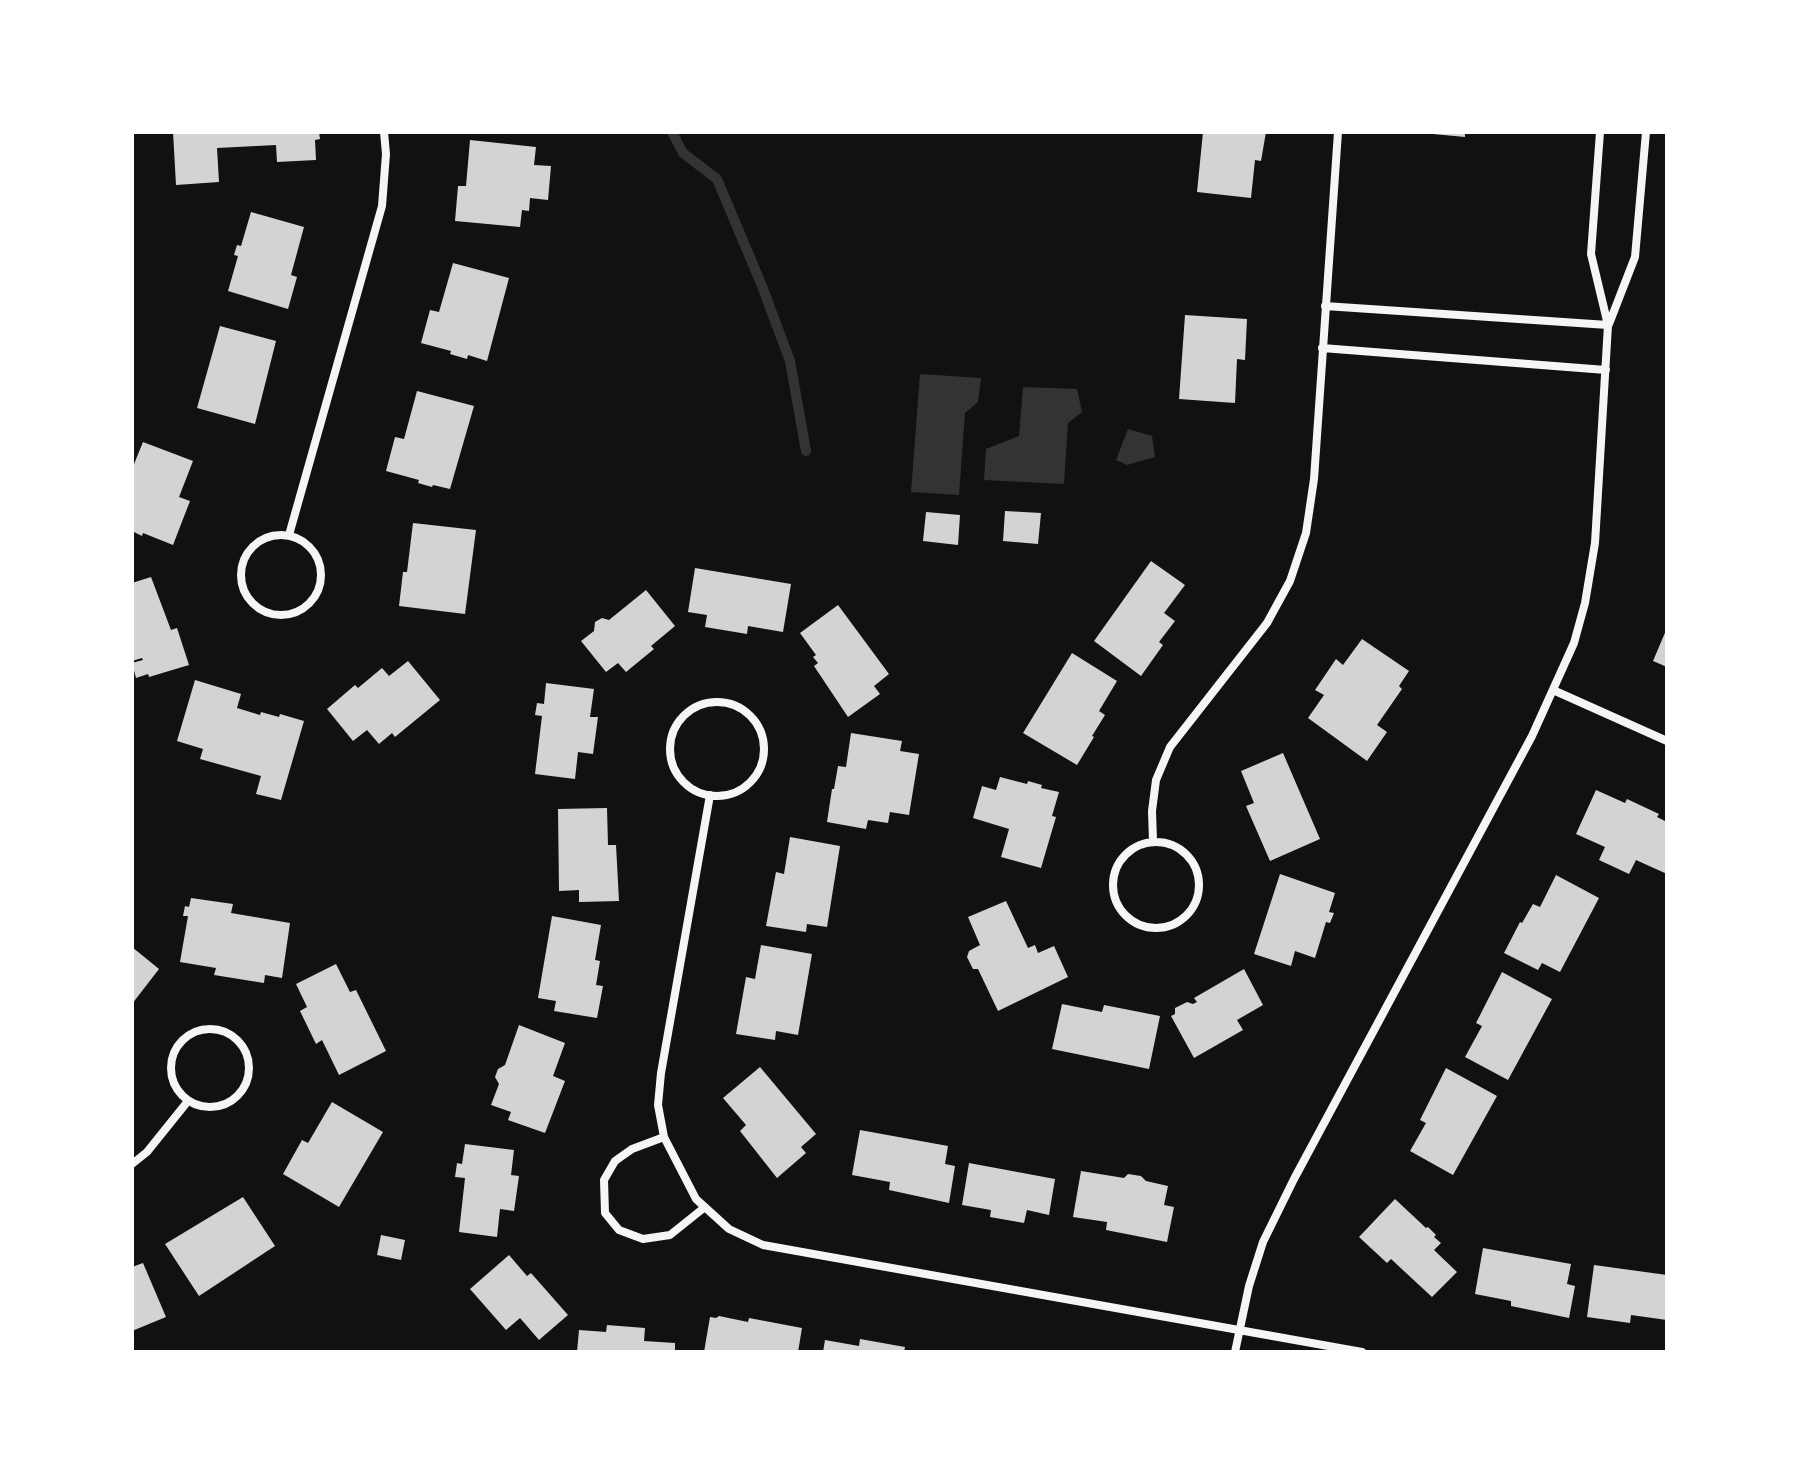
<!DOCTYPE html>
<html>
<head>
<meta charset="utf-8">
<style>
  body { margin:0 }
  #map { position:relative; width:1799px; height:1484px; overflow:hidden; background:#111; font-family:"Noto Serif",serif }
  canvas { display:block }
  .frame { position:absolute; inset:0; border:134px solid #fff; pointer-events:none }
</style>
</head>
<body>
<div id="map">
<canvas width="1799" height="1484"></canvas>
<div class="frame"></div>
</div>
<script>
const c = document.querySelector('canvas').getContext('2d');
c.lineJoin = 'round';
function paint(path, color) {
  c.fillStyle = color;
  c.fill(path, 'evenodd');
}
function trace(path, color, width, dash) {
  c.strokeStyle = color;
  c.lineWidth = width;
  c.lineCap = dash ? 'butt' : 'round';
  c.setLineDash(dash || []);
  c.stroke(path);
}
paint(new Path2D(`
  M920,374L981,378L978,402L965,413L959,495L911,492Z
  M1023,387L1077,389L1082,412L1068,423L1064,484L984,480L986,449L1019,436Z
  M1128,429L1152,436L1155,457L1127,465L1116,460Z`), '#333');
trace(new Path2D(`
  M672,132L683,153L717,179L762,286L790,361L806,451`), '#333', 10);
paint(new Path2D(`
  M173,132H319L320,139L315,140L316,160L277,162L276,145L217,148L219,182L176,185Z
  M1203,132H1266L1261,161L1255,160L1251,198L1197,192Z
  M1433,132H1465V137L1433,134Z
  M470,140L536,147L534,165L551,166L548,200L530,198L529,211L522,210L520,227L455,221L458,186H466Z
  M251,212L304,227L291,275L297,277L288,309L228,291L238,256L234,255L237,245L241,246Z
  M453,263L509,278L487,361L468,355L467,359L450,354L451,351L421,343L430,310L439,312Z
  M1185,315L1247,319L1245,360L1237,359L1235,403L1179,399Z
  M220,326L276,341L255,424L197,408Z
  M417,391L474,406L450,489L433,485L432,487L418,483L419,480L386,471L395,437L404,439Z
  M143,442L193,461L179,497L190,501L173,545L143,533L142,536L132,531V469Z
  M1005,511L1041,513L1038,544L1003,541Z
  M926,512L960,515L958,545L923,541Z
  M413,523L476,530L465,614L399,606L403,572H407Z
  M1151,561L1185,585L1164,613L1175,621L1159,642L1163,645L1141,676L1094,641Z
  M695,568L791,584L783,632L748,626L747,634L705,627L707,615L688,612Z
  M151,577L171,630L177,628L189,665L149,677L148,674L136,678L132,663L143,660L142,658L132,661V583Z
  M646,590L675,626L651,646L654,649L626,672L618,663L606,672L581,641L594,631L595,622L602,618L609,620Z
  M838,605L889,674L874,686L880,694L848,717L814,666L818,663L813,657L816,655L800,633Z
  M1667,628V667L1653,661Z
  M1362,639L1409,671L1399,686L1402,689L1377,725L1387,732L1367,761L1308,718L1324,695L1315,690L1336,659L1343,665Z
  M1072,653L1117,681L1099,711L1105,715L1092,736L1094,737L1077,765L1023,733Z
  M408,661L440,700L395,737L392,733L379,744L367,730L353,741L327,709L355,685L358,688L382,668L389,676Z
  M195,680L241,694L237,708L260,715L261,712L279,717L280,714L304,721L281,800L256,794L261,776L200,759L203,749L177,741Z
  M546,683L594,689L590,717H598L593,754L578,752L575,779L535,774L542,716L535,715L537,703L544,704Z
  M851,733L902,741L900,751L919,754L909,815L890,812L888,823L868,820L866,829L827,822L832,789H834L838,766L846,767Z
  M1283,753L1320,839L1270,861L1246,806L1254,803L1241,771Z
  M1000,777L1027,784L1028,781L1042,785L1041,788L1059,792L1052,816L1056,817L1041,868L1001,857L1009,829L973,818L982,786L996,790Z
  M1596,790L1625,803L1627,799L1659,814L1657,817L1667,822V874L1636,860L1629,874L1599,860L1605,847L1576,834Z
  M607,808L608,845H616L619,901L579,902V890L559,891L558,809Z
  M790,837L840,846L827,927L807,924L806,932L766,926L776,872L784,874Z
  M1280,874L1335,893L1329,912L1334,913L1330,923L1326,922L1315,958L1295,951L1291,966L1254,954Z
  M1556,875L1599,898L1560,972L1542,963L1538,970L1504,953L1520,922L1522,923L1533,904L1540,907Z
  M191,898L233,904L231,913L290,923L282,978L265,975L264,983L214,975L216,968L180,962L188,916H183L185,906L189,907Z
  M1006,901L1028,948L1035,945L1038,953L1054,946L1068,977L998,1011L978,969H973L967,957L969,951L980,945L968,917Z
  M552,916L601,925L595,960L600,961L596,985L603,986L597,1018L554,1011L556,1001L538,998Z
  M761,945L812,954L798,1035L776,1031L775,1040L736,1034L746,977L755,979Z
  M132,947L159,969L132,1004Z
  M336,964L350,992L356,990L386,1051L339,1075L322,1040L316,1044L300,1011L307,1007L296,984Z
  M1244,969L1263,1005L1237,1020L1243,1030L1194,1058L1171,1016L1175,1014V1008L1187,1002L1193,1004L1197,1002L1194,998Z
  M1502,972L1552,999L1508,1080L1465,1057L1482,1026L1476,1023Z
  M1062,1004L1102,1012L1104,1005L1160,1016L1149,1069L1052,1049Z
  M519,1025L565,1043L553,1076L565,1081L545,1133L508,1120L511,1112L491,1105L499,1084L495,1077L498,1069L505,1065Z
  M760,1067L816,1134L801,1147L806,1153L777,1178L740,1131L746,1125L723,1098Z
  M1446,1068L1497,1096L1453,1175L1410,1151L1426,1123L1420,1120Z
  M332,1102L383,1132L339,1207L283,1174L302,1140L308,1143Z
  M860,1130L948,1146L945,1164L955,1166L949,1203L889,1190L890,1182L852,1175Z
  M465,1144L514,1150L511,1175L519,1176L514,1211L500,1209L497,1237L459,1232L465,1178L455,1177L457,1163L462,1164Z
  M969,1163L1055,1179L1049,1215L1027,1210L1024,1223L990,1217L991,1210L962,1205Z
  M1081,1171L1124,1178L1128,1174L1141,1176L1146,1181L1168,1186L1164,1205L1174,1207L1167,1242L1106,1230L1107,1222L1073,1217Z
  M243,1197L275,1246L199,1296L165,1244Z
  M1395,1199L1426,1228L1428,1227L1436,1235L1434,1237L1441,1243L1434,1250L1457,1272L1432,1297L1391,1259L1387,1263L1359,1237Z
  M381,1235L405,1240L401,1260L377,1255Z
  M1483,1248L1571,1264L1567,1284L1575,1286L1569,1318L1511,1306V1301L1475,1294Z
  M509,1255L527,1276L531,1273L568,1315L539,1340L520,1318L506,1330L470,1289Z
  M143,1263L166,1317L132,1331V1267Z
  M1594,1265L1667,1275V1320L1631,1315L1630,1323L1587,1317Z
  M719,1316L748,1322L749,1318L802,1328L798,1352H704L710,1317L716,1318Z
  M607,1325L645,1328L644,1341L675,1343V1352H577L579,1330L606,1332Z
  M860,1339L905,1347L904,1352H823L825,1340L859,1346Z`), '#d3d3d3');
trace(new Path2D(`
  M1325,306L1608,325
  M1609,324L1635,257L1646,132
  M1322,348L1606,370
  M241 575a40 40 0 1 1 80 0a40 40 0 1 1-80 0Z
  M289,535L382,206L386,154L384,132
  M1553,690L1667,741
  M670 749a47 47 0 1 1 94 0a47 47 0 1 1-94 0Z
  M710,795L661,1073L658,1105L664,1137L696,1199L729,1229L763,1245L1362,1352
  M1153,841L1152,811L1156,780L1170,747L1267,623L1290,581L1306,533L1314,479L1338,132
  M1113 885a43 43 0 1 1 86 0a43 43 0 1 1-86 0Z
  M171 1068a39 39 0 1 1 78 0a39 39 0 1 1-78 0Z
  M664,1137L632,1149L615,1161L604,1180L605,1213L619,1230L643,1239L670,1235L705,1207
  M132,1164L147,1152L188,1101
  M1235,1352L1249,1286L1263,1242L1294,1179L1532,736L1574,643L1585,603L1595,543L1608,325L1591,254L1600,132`), '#f5f5f5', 8);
</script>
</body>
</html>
